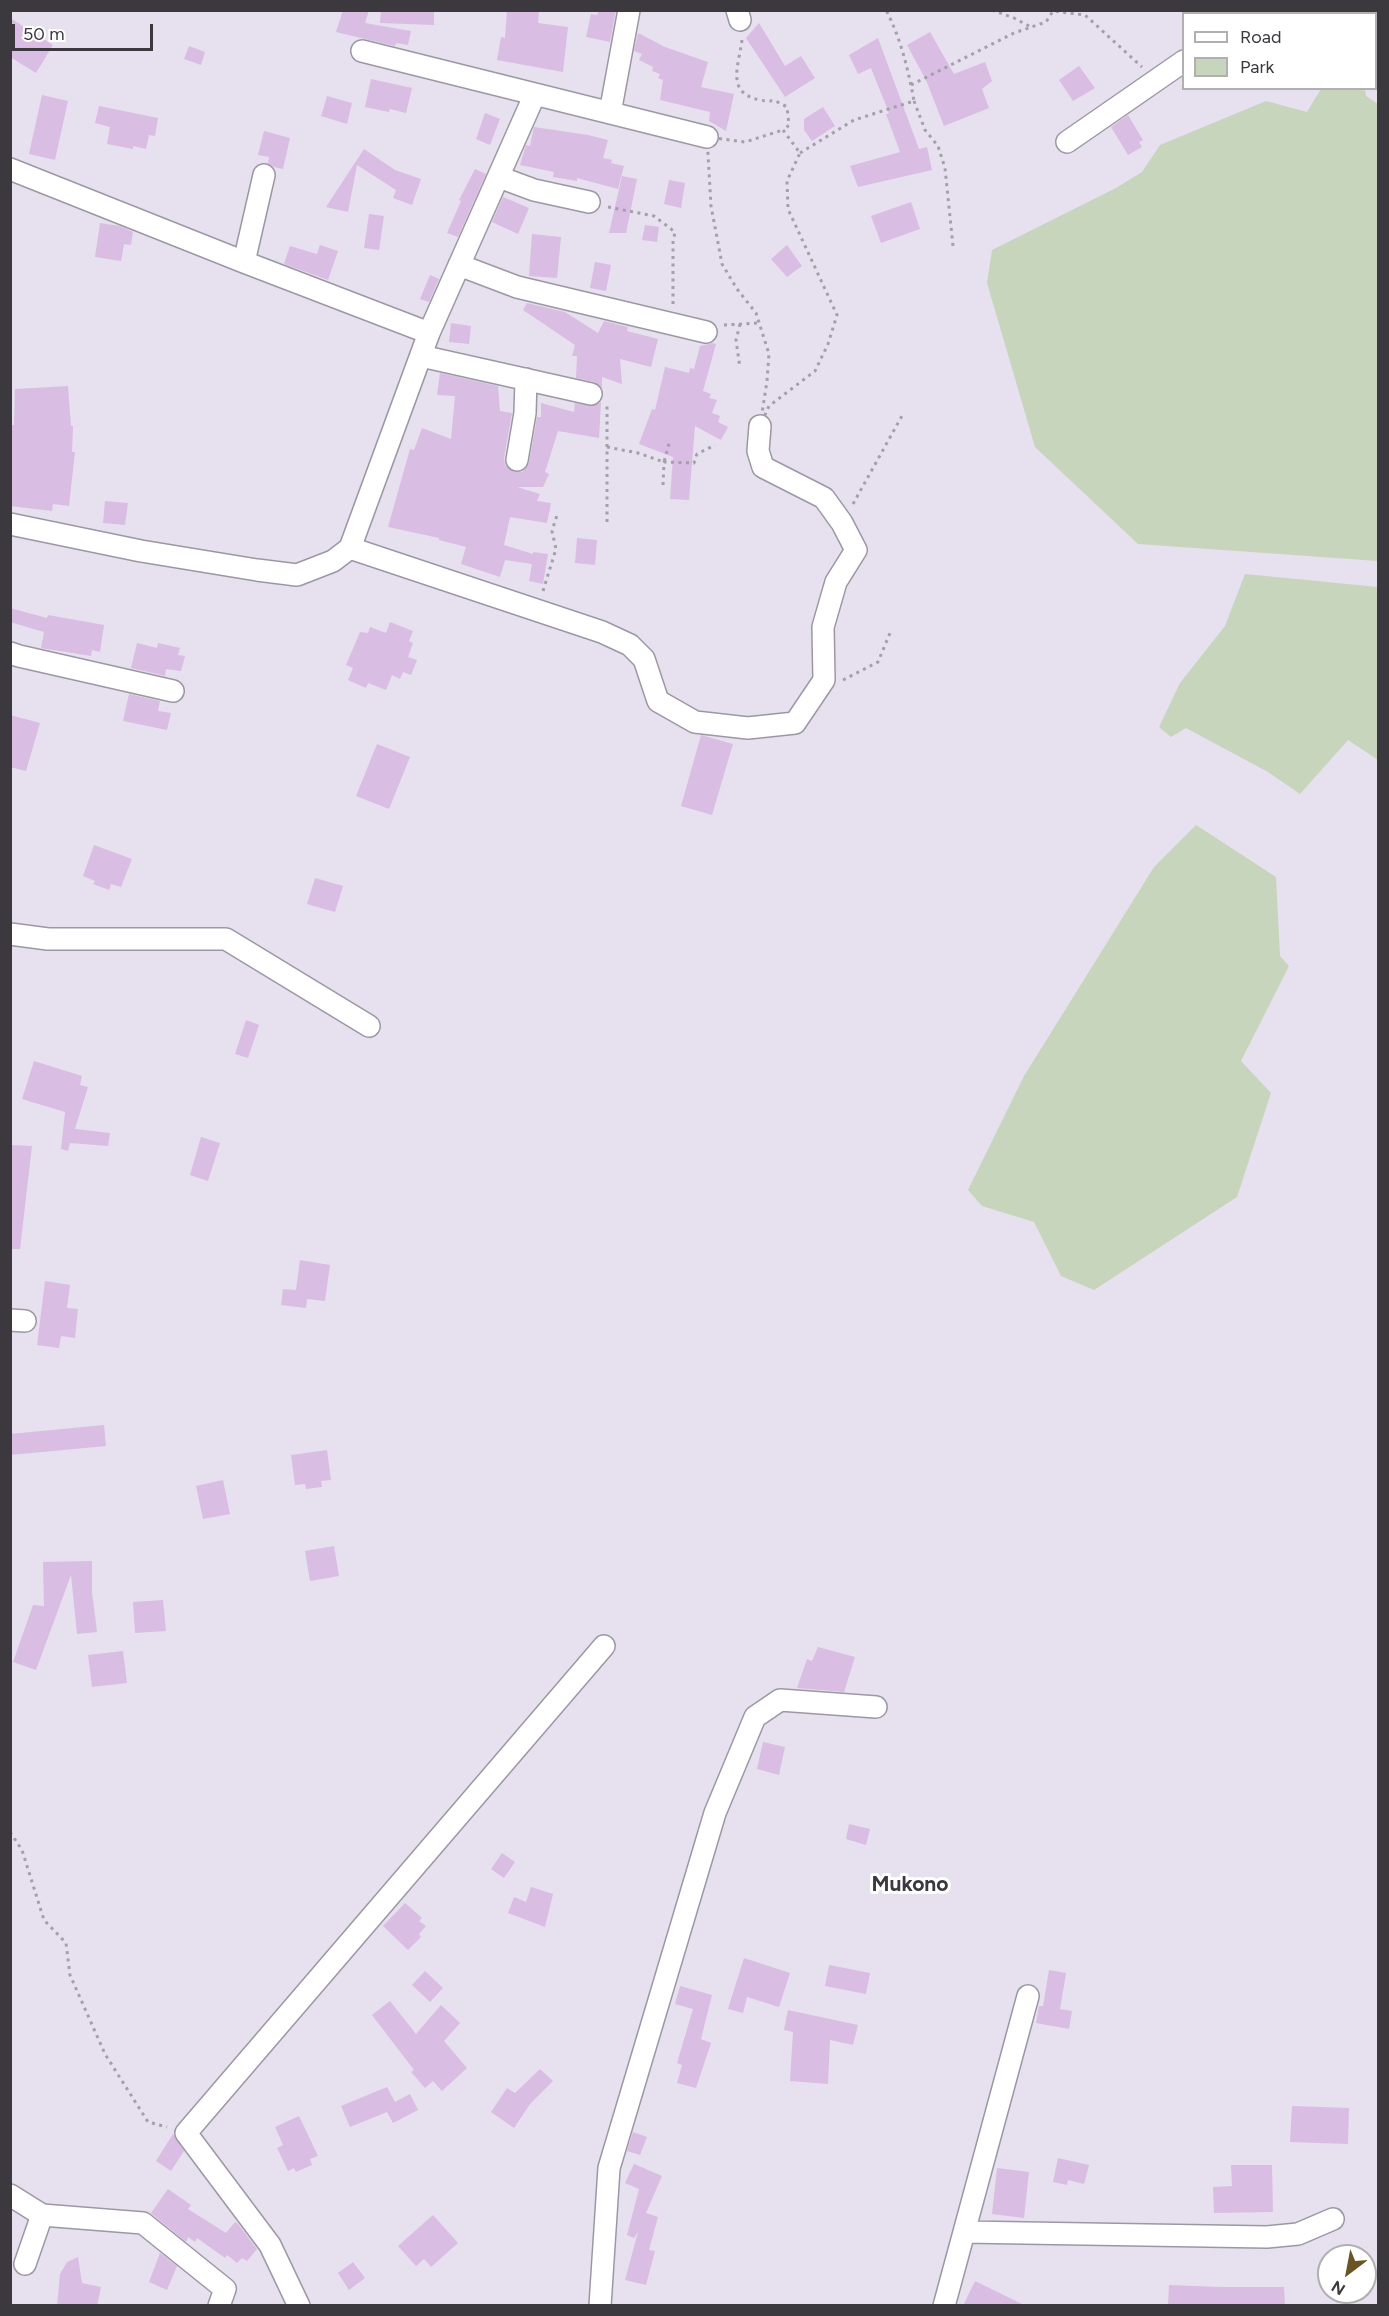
<!DOCTYPE html>
<html>
<head>
<meta charset="utf-8">
<style>
  body { margin:0 }
  #map { position:relative; width:1389px; height:2316px; overflow:hidden; background:#e7e0ef; font-family:Figtree,sans-serif }
  canvas { display:block }
  .frame { position:absolute; inset:0; border:12px solid #3b383e; pointer-events:none }
  .legend { position:absolute; left:1182px; top:12px; width:195px; height:78px; box-sizing:border-box; background:#fff; border:2px solid #b1afb2; margin:0; padding:8px 10px; list-style:none; font-size:18px; color:#3b383e }
  .legend li { display:flex; align-items:center; gap:12px; height:30px }
  .legend b { width:30px; border:2px solid #b1afb2 }
  .north { position:absolute; left:1317px; top:2244px; width:60px; height:60px; box-sizing:border-box; background:#fff; border:2px solid #b1afb2; border-radius:50%; rotate:212deg; font-size:16px; font-weight:700; line-height:24px; text-align:center; color:#3b383e }
  .north::after { content:''; display:block; margin:auto; width:21px; height:27px; background:#695423; clip-path:polygon(50% 0,100% 100%,50% 72%,0 100%) }
  .scale { position:absolute; left:12px; top:24px; width:141px; height:27px; box-sizing:border-box; border:3px solid #3b383e; border-top:0; padding-left:8px; font-size:18px; line-height:21px; white-space:nowrap; color:#3b383e; -webkit-text-stroke:4px #fff; paint-order:stroke }
</style>
</head>
<body>
<div id="map">
<canvas width="1389" height="2316"></canvas>
<div class="frame"></div>
<ul class="legend">
<li><b style="height:8px;background:#fff"></b>Road</li>
<li><b style="height:16px;background:#c7d5bc"></b>Park</li>
</ul>
<div class="north">N</div>
<div class="scale">50 m</div>
</div>
<script>
const c = document.querySelector('canvas').getContext('2d');
c.lineJoin = 'round';
function paint(path, color) {
  c.fillStyle = color;
  c.fill(path, 'evenodd');
}
function trace(path, color, width, dash) {
  c.strokeStyle = color;
  c.lineWidth = width;
  c.lineCap = dash ? 'butt' : 'round';
  c.setLineDash(dash || []);
  c.stroke(path);
}
function drawText(font, color, halo, rows, align = 'center') {
  c.font = font + ' Figtree,sans-serif';
  c.lineWidth = 6;
  c.setLineDash([]);
  c.textBaseline = 'middle';
  c.strokeStyle = halo;
  c.fillStyle = color;
  for (const [text, x, y, turn = 0] of rows) {
    c.save();
    c.translate(x, y);
    c.rotate((+turn || 0) * Math.PI / 180);
    c.textAlign = isNaN(turn) ? turn : align;
    if (halo) c.strokeText(text, 0, 0);
    c.fillText(text, 0, 0);
    c.restore();
  }
}
paint(new Path2D(`
  M1321,89H1365L1366,96L1378,104V561L1138,544L1035,447L987,283L992,250L1116,188L1142,172L1160,145L1266,101L1307,112Z
  M1245,574L1378,587V760L1348,740L1300,794L1268,772L1186,728L1171,737L1159,727L1180,683L1225,626Z
  M1196,825L1276,877L1280,956L1289,966L1241,1061L1271,1093L1237,1197L1094,1290L1061,1276L1034,1222L982,1206L968,1190L1024,1076L1154,867Z`), '#c7d5bc');
paint(new Path2D(`
  M343,10H369L365,23L411,31L408,45L396,43L395,46L336,32Z
  M381,10H434V25L380,23Z
  M507,10L539,12L538,23L568,27L563,72L497,60L501,37L505,38Z
  M599,10H616L610,42L586,37L591,14L597,15Z
  M10,18L53,45L36,73L10,57Z
  M759,23L785,66L801,56L815,78L785,97L746,38Z
  M930,32L954,74L985,62L992,81L982,89L989,108L944,126L926,80L907,45Z
  M638,33L665,47L708,62L701,87L734,94L726,131L709,121L710,112L660,100L663,80L658,78L660,74L652,71L653,67L639,60L642,54L634,51Z
  M878,38L919,149L927,147L932,170L858,187L850,166L900,152L886,114L889,113L871,68L858,74L849,55Z
  M189,46L205,52L201,65L184,59Z
  M1079,66L1095,88L1073,101L1059,80Z
  M371,79L412,88L406,113L390,109L389,112L365,107Z
  M42,95L68,101L55,160L29,154Z
  M327,96L352,103L347,124L321,116Z
  M99,106L158,118L155,136L149,135L146,149L133,146V149L107,144L110,127L95,123Z
  M823,107L835,126L812,141L804,130V119Z
  M485,113L500,119L490,145L476,139Z
  M1128,115L1143,140L1139,142L1142,147L1128,155L1111,127Z
  M534,127L588,135L608,140L603,158L612,160L611,163L624,166L618,189L577,178V181L553,177L554,172L520,165L526,145L530,146Z
  M264,131L290,138L283,169L274,167L268,163L269,157L258,155Z
  M364,149L395,170L421,179L412,205L393,198L396,190L357,165L348,212L326,207Z
  M475,169L486,174L458,237L447,233L461,201L459,200Z
  M622,176L637,179L626,233H609Z
  M669,180L685,183L681,208L664,204Z
  M503,197L529,208L518,234L492,222Z
  M911,202L920,229L881,243L871,216Z
  M369,214L384,216L379,250L364,248Z
  M100,223L120,226L133,232L131,245L124,244L121,261L95,257Z
  M645,225L659,227L657,242L642,240Z
  M532,234L561,237L557,278L529,276Z
  M320,245L338,251L328,280L284,264L290,246L317,254Z
  M787,245L802,266L787,277L771,259Z
  M595,262L611,265L606,291L590,288Z
  M430,275L439,279L429,302L420,299Z
  M527,303L565,312L598,333L604,321L628,327L627,331L658,339L651,367L620,359L622,384L602,377V388L594,382L576,378L577,356H572L575,345L523,310Z
  M451,323L471,326L469,344L449,342Z
  M712,343L716,344L703,391L711,394L709,398L717,400L712,413L720,416L718,422L728,427L721,440L695,426L689,500L670,499L673,457L639,444L652,409L655,410L665,367L689,373L690,368L694,369L700,346Z
  M440,373L498,386L500,411L512,413L504,458L505,465L514,472H522L529,463L537,417H541V403L574,412L575,403L594,406L601,402L599,438L558,431L545,472L549,474L543,487H517L540,494L537,501L551,503L547,523L510,517L504,545L533,554V552L548,554L543,584L529,581L532,564L505,560L500,577L461,564L466,547L439,540V538L388,527L410,449L414,450L422,428L451,439L455,396L437,395Z
  M68,386L71,426H73L72,452H75L69,506L53,504L52,511L10,506V425H14L15,389Z
  M105,501L128,503L125,525L103,523Z
  M577,538L597,540L595,565L575,563Z
  M10,608L47,618L48,615L104,625L100,652L92,650L91,656L41,648L44,632L10,622Z
  M390,622L413,631L409,641L413,643L408,657L417,660L411,675L403,672L400,679L392,675L386,690L368,683L366,688L348,680L353,668L346,665L360,632L368,633L370,627L386,633Z
  M137,643L157,648L158,643L180,648L178,655L185,656L181,671L166,669L165,676L131,668Z
  M129,694L160,701L158,711L171,713L167,730L123,721Z
  M10,715L40,723L26,771L10,767Z
  M701,735L733,744L712,815L681,806Z
  M377,744L410,757L389,809L356,796Z
  M94,845L132,859L121,887L111,884L109,890L93,884L95,881L83,876Z
  M315,878L343,886L335,912L307,904Z
  M246,1020L259,1025L248,1058L235,1054Z
  M34,1061L82,1076L80,1085L88,1087L75,1129L110,1133L108,1146L70,1143L68,1151L61,1149L65,1112L22,1099Z
  M201,1137L220,1143L208,1181L190,1175Z
  M10,1145L32,1146L20,1249H10Z
  M300,1260L330,1265L325,1301L307,1299L306,1308L281,1305L283,1289L296,1290Z
  M45,1281L70,1285L67,1308L78,1309L75,1338L61,1336L59,1348L37,1345Z
  M104,1425L106,1446L10,1455V1434Z
  M327,1450L331,1480L321,1481L322,1487L306,1489L305,1484L295,1485L291,1455Z
  M223,1480L230,1514L203,1519L196,1486Z
  M334,1546L339,1576L310,1581L305,1551Z
  M92,1561V1592L97,1632L77,1634L71,1575L36,1670L13,1662L33,1605L44,1606L43,1562Z
  M163,1600L166,1631L135,1633L133,1602Z
  M818,1647L855,1657L844,1692L797,1688L807,1659L812,1661Z
  M123,1651L127,1683L92,1687L88,1655Z
  M763,1742L785,1747L779,1775L757,1769Z
  M849,1824L870,1829L866,1845L846,1839Z
  M502,1853L515,1862L504,1878L491,1869Z
  M531,1887L553,1894L545,1927L508,1913L514,1897L526,1902Z
  M405,1903L422,1918L419,1921L426,1926L419,1934L421,1937L408,1950L383,1926Z
  M744,1958L790,1973L779,2007L747,1997L743,2013L728,2009Z
  M829,1965L870,1973L866,1994L825,1986Z
  M1049,1970L1066,1973L1060,2009L1072,2011L1069,2029L1036,2023L1039,2006H1043Z
  M425,1971L443,1988L430,2002L412,1985Z
  M680,1986L712,1995L701,2039L711,2043L696,2088L677,2083L682,2065L677,2063L693,2009L675,2004Z
  M390,2001L416,2034L441,2005L460,2023L444,2041L467,2068L442,2091L433,2081L425,2088L411,2072L414,2070L372,2015Z
  M788,2010L858,2025L853,2045L830,2040L828,2084L790,2081L793,2032L784,2030Z
  M540,2069L553,2081L530,2104L514,2128L491,2112L507,2088L515,2093Z
  M387,2087L395,2102L410,2094L418,2110L393,2123L387,2112L350,2127L341,2106Z
  M1292,2106L1349,2108L1348,2144L1290,2142Z
  M299,2116L318,2156L310,2159L312,2165L296,2172L294,2168L288,2171L277,2148L283,2145L275,2127Z
  M633,2132L647,2137L640,2155L627,2151Z
  M173,2134L184,2151L171,2171L156,2161Z
  M1058,2158L1089,2165L1084,2184L1068,2180L1067,2185L1053,2182Z
  M634,2164L662,2176L646,2213L658,2217L649,2250L655,2251L646,2285L625,2280L638,2232L634,2238L627,2235L639,2189L625,2183Z
  M1231,2165H1272L1273,2212L1214,2213L1213,2187L1232,2186Z
  M997,2168L1029,2172L1024,2218L992,2214Z
  M168,2189L191,2205L188,2209L226,2233L235,2222L238,2224L257,2249L247,2261L242,2258L237,2263L227,2255L225,2258L197,2238L195,2242L188,2237L186,2242L151,2213Z
  M433,2215L458,2243L431,2267L424,2259L416,2266L398,2246Z
  M160,2253L177,2266L167,2290L149,2282Z
  M78,2257L82,2283L101,2287L97,2306H57L60,2274L67,2262Z
  M353,2262L365,2278L349,2290L338,2273Z
  M975,2281L1026,2306H963Z
  M1169,2285L1221,2287H1284L1285,2306H1168Z`), '#d9bde3');
const minor = new Path2D(`
  M737,10L740,20
  M1245,14L1248,10
  M362,51L707,137
  M610,113L629,10
  M1067,142L1184,61
  M10,169L244,262L429,333
  M499,177L534,190L589,202
  M244,262L264,175
  M459,265L517,287L706,332
  M421,356L591,394
  M517,460L525,413L526,379
  M10,524L141,551L257,570L297,575L333,561L350,548L429,333L535,94
  M350,548L602,632L630,645L644,659L658,701L695,722L748,728L795,723L824,680L823,627L836,582L856,550L842,523L824,498L763,467L758,451L760,426
  M10,653L19,656L173,691
  M10,934L48,939H226L369,1026
  M10,1320L25,1321
  M10,2195L42,2215
  M964,2232L1267,2237L1298,2234L1333,2219
  M25,2264L42,2215L143,2223L225,2289L219,2306
  M299,2306L270,2245L186,2133L604,1646
  M600,2306L609,2168L715,1813L755,1717L780,1700L876,1707
  M944,2306L1028,1996`);
trace(minor, '#9d97a5', 24);
trace(new Path2D(`
  M992,10L1014,18L1031,27
  M1330,14L1337,10
  M1356,14L1357,10
  M742,40C739,65 725,93 760,100C774,103 770,97 787,107L789,125L784,130
  M911,85L1014,33L1046,22L1053,11L1085,15L1142,67
  M914,101L925,130L938,146L945,168L953,246
  M783,130L800,153L787,181L788,209L837,315L828,344L815,371L769,406L760,426L767,381L769,354L756,313L737,289L722,264L711,206L707,137L745,142Z
  M800,153L854,120L914,101C908,69 901,39 886,10
  M608,207L654,216L675,232L673,242V304
  M740,324L736,340L740,368
  M724,325L759,323
  M607,447L638,453L664,462L670,440
  M663,485L664,462L694,463L697,454L715,445
  M853,504L903,414
  M607,522V405
  M543,591L556,549L552,531L557,515
  M843,680L878,662L890,633
  M10,1832L22,1850L44,1920L66,1943L70,1975L105,2054L148,2122L167,2127`), '#a49faa', 3, [3, 4.5]);
trace(minor, '#fff', 21);
drawText('bold 21px', '#3b383e', '#fff', [
  ["Mukono",910,1885]
]);
</script>
</body>
</html>
